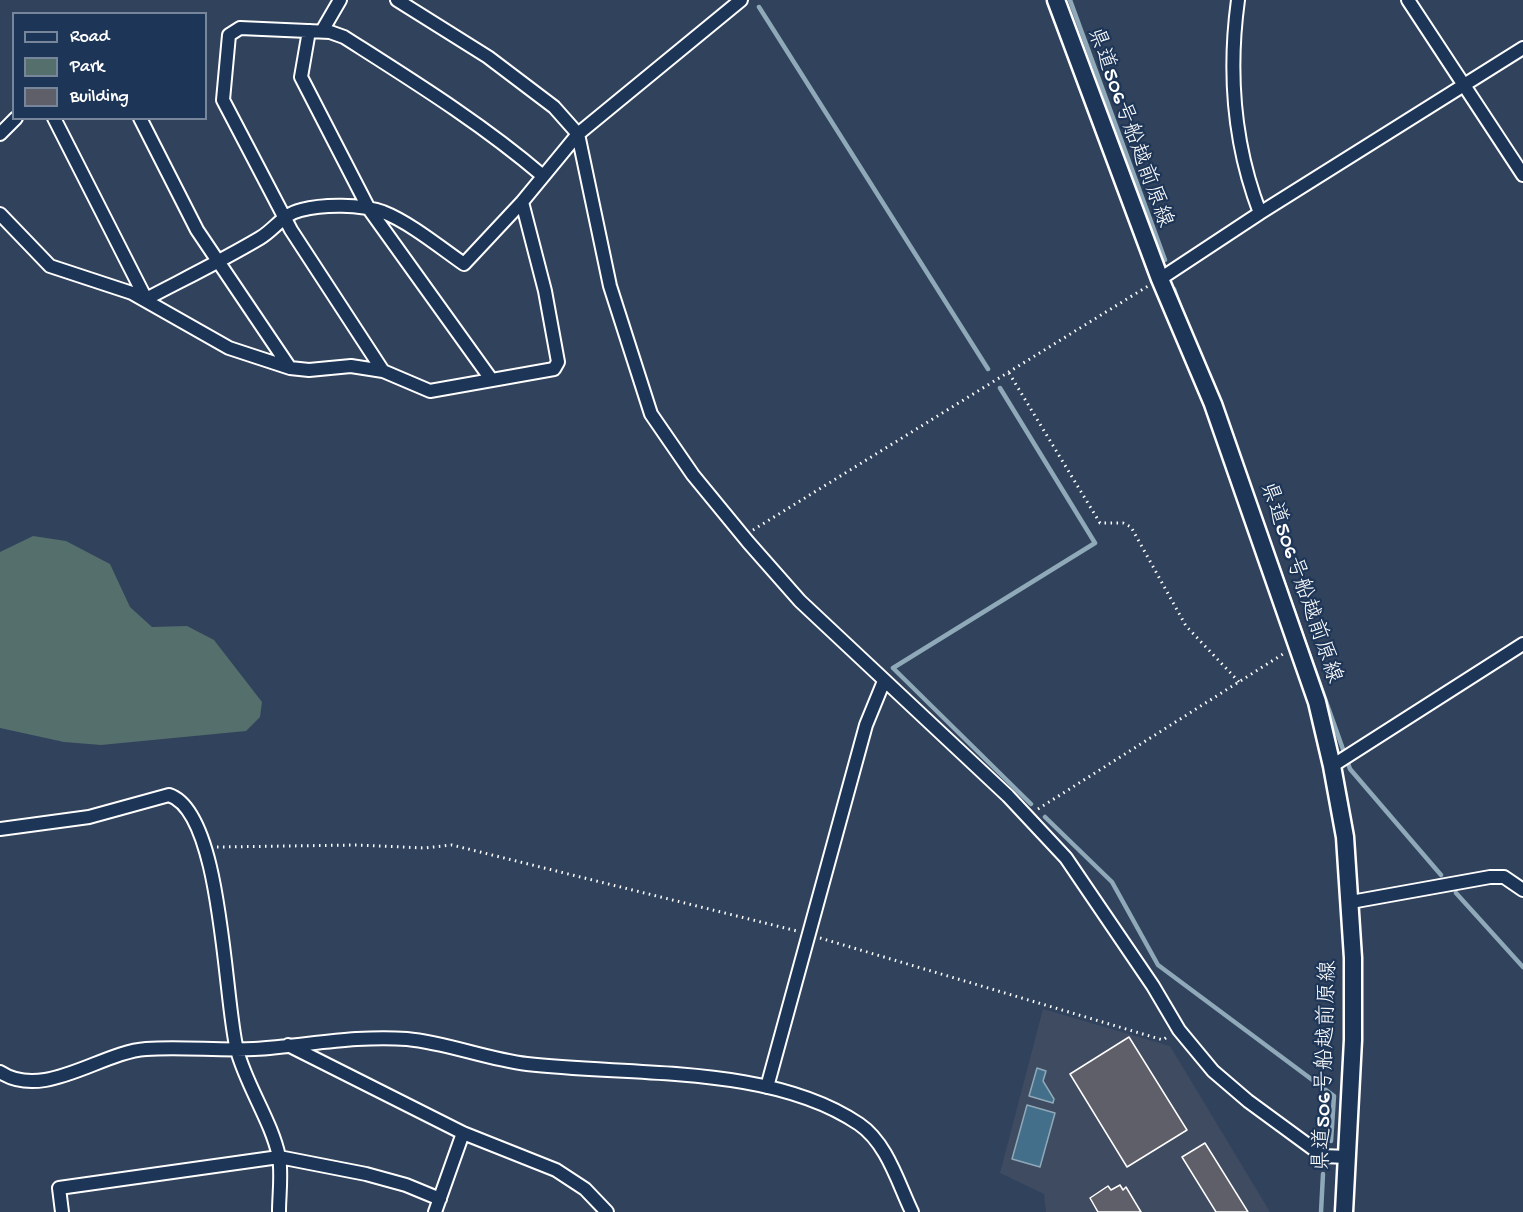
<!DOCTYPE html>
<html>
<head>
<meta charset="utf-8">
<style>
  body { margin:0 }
  #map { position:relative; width:1523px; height:1212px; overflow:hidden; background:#31425c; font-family:"Gochi Hand",sans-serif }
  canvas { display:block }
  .legend { position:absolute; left:12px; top:12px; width:195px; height:108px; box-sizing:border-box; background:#1d3557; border:2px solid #77869a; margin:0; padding:8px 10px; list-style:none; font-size:18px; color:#fff }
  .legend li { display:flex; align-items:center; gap:12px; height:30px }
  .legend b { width:30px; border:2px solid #77869a }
</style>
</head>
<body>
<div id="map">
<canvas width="1523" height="1212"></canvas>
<ul class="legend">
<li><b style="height:8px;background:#1d3557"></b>Road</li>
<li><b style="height:16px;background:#546f6c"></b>Park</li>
<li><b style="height:16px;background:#5f5f69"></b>Building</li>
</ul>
</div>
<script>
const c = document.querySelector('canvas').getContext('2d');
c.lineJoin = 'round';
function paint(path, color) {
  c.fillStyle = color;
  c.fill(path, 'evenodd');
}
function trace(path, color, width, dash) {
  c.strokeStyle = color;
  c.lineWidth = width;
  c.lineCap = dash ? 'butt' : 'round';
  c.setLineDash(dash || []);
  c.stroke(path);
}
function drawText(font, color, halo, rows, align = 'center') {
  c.font = font + ' "Gochi Hand","Klee One",sans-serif';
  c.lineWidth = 4.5;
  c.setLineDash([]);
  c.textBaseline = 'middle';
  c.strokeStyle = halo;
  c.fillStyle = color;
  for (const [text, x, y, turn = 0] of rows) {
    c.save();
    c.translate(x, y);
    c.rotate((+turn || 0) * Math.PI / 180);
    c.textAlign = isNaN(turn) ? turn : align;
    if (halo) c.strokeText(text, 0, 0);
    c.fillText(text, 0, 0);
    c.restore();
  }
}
paint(new Path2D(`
  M1043,1009L1170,1046L1270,1212H1046L1044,1194L1000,1173Z`), '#3f4b60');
paint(new Path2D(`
  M33,536L66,541L110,564L130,607L152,627L187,626L214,640L262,702L260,717L246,731L101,745L64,742L0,728V552Z`), '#546f6c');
const water = new Path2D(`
  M1037,1068L1046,1071L1043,1081L1054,1099L1053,1103L1029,1096Z
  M1027,1105L1055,1113L1040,1167L1012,1159Z`);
paint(water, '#446f8a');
trace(water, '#8fa9b9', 1.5);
trace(new Path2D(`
  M1070,0L1165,260
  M759,7L988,369
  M1174,289L1181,309
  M1000,388L1095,543L893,668L1031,804
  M1275,558L1350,769L1441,875
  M1045,817L1112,882L1158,965L1334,1096L1331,1141
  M1456,893L1523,967
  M1321,1212L1323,1174`), '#8fa9b9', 4.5);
const building = new Path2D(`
  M1129,1037L1187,1130L1127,1167L1070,1074Z
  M1205,1143L1248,1212H1216L1182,1157Z
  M1120,1185L1123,1190L1126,1187L1141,1212H1098L1090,1198L1108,1186L1111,1190Z`);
paint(building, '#5f5f69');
trace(building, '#fff', 1.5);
const minor = new Path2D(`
  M397,0L488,57L554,107L578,134L610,286L651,414L693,475L748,542L800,601L1008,796L1066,858L1153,986L1179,1030L1213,1071L1248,1101L1323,1156L1347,1157
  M1408,0L1523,175
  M309,31L301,77L369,209L491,379
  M322,31L340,0
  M54,118L146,299
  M140,118L197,230L290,368
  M0,134L16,118
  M1260,213L1523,48
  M0,214L50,266L132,293L229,348L290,368L309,370L351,366L383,371L430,391L554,369L558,362L545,291L522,202
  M1160,279L1260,213C1233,143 1228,73 1238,0
  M146,299C184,279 223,260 260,238C275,229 283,214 301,210C324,204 360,204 383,212C409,222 441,248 464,264L522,202L578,134L741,0
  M383,371L291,230L223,100L229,35L240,28L330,32L344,37C413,81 481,123 543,176
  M1332,766L1523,644
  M0,829L89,817L169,795C223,812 224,1001 237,1050C246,1085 272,1122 279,1157C282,1174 279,1195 279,1212
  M1351,902L1490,877H1504L1523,890
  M288,1045L463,1133L556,1170L585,1189L607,1212
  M0,1072C44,1101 101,1052 146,1049C182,1046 218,1051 254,1049C305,1046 355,1035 407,1039C448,1043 486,1059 527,1064C630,1076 771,1064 859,1124C887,1143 898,1183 912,1212
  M767,1087L866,725L884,681
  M62,1212L59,1188L279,1157L366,1174L406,1185L440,1199
  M435,1212L463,1133`);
const secondary = new Path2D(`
  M1056,0L1160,279L1213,404L1317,702L1332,766L1345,837L1353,958V1040L1344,1212`);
trace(minor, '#fff', 16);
trace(secondary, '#fff', 21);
trace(new Path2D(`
  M1009,373L1100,523H1123L1131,527L1186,626L1240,683
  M753,530L1148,286
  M1038,809L1283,654
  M217,847L357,845L424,848L452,845L797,931
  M820,938L1163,1040L1167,1037`), '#fff', 3, [1.5, 4.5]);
trace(minor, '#1d3557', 12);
trace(secondary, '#1d3557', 16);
drawText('22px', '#fff', '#1d3557', [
  ["県道506号船越前原線",1128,128,70],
  ["県道506号船越前原線",1299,583,71],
  ["県道506号船越前原線",1327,1066,-88]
]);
</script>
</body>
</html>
